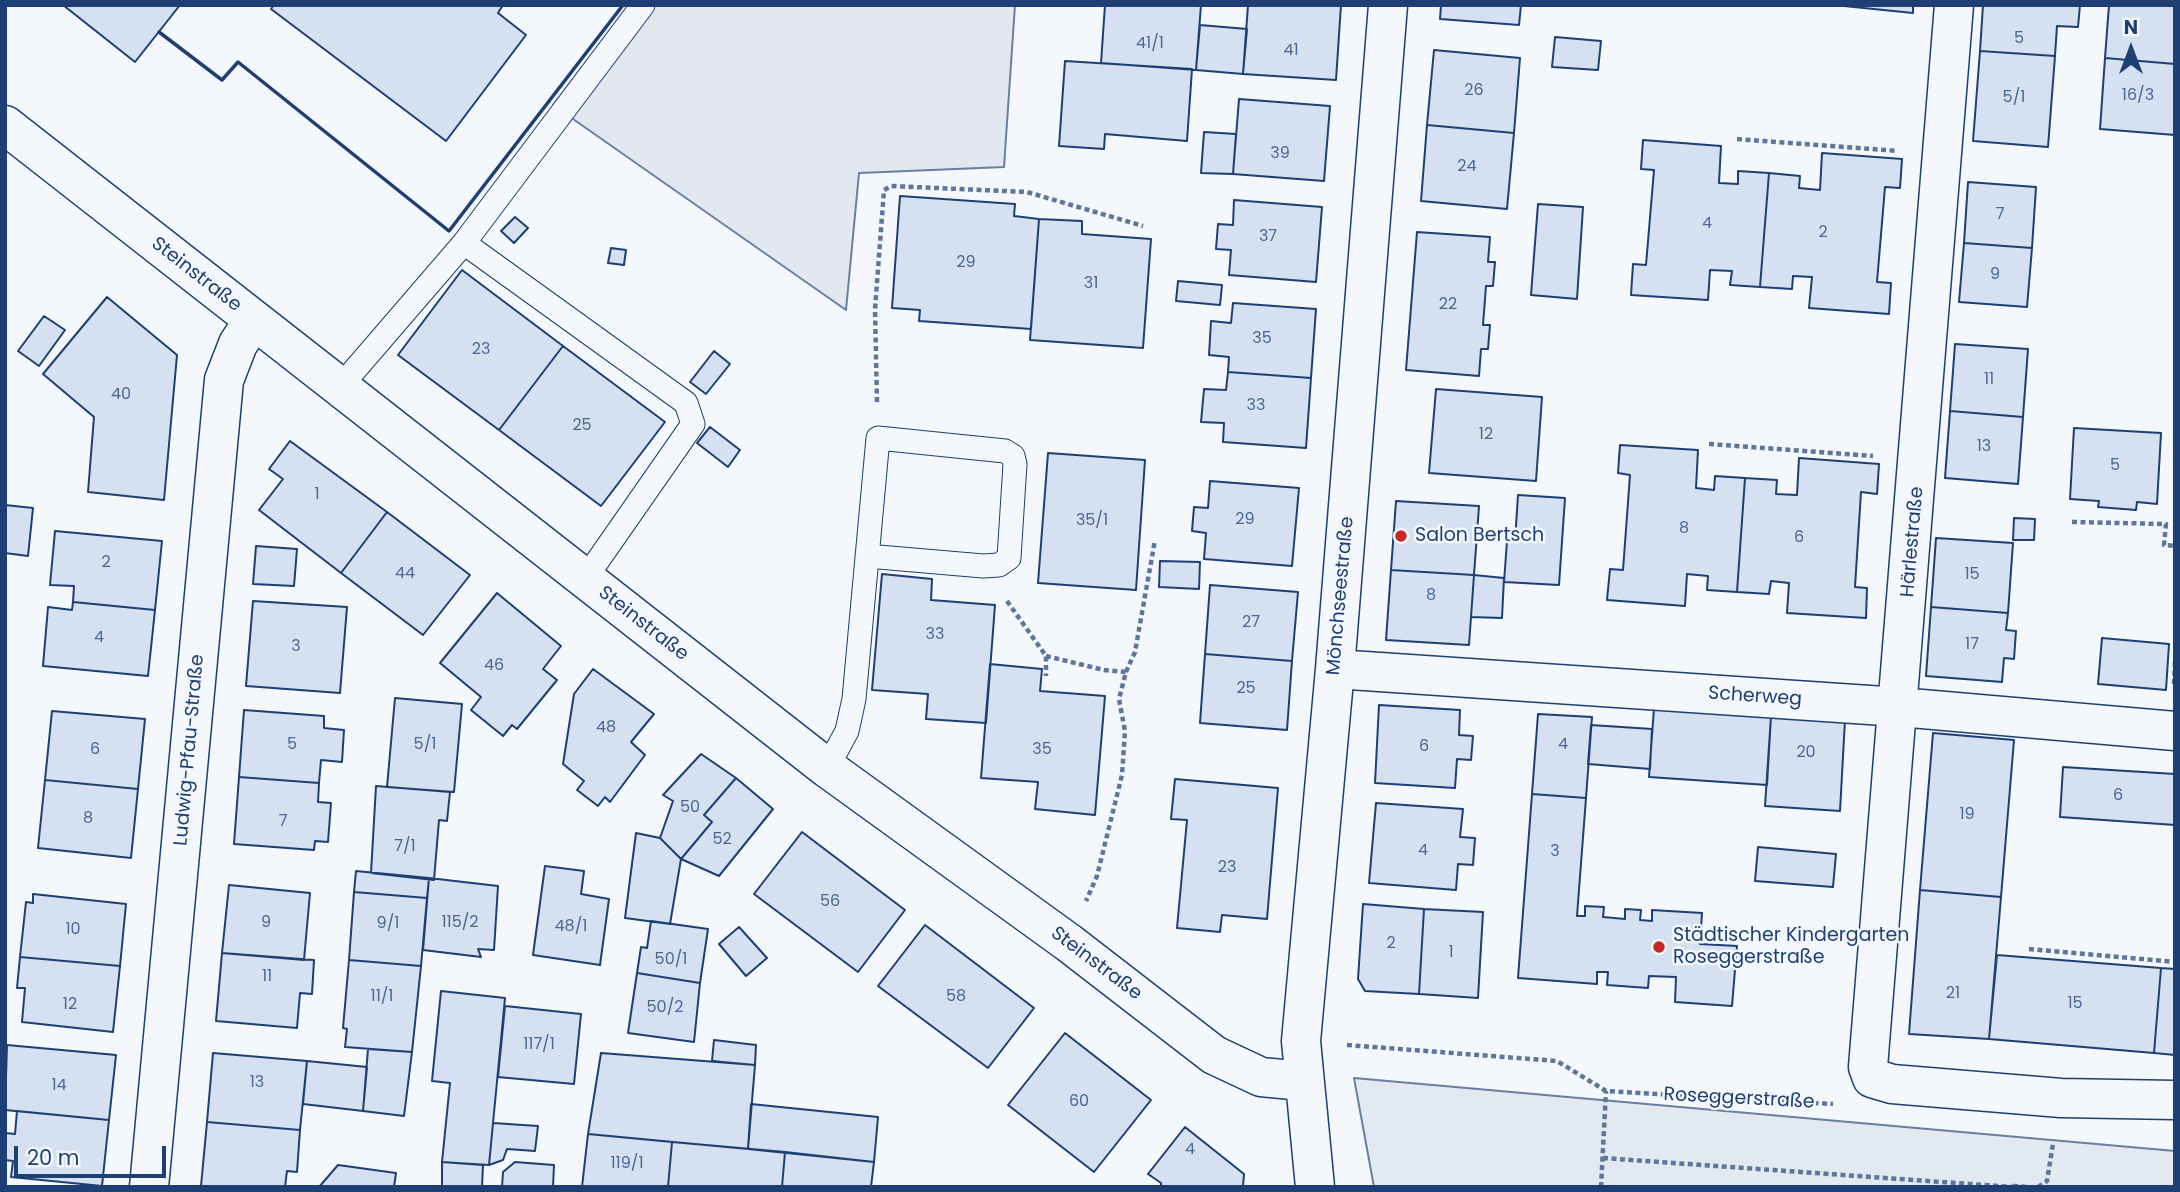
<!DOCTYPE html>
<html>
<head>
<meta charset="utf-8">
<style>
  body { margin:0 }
  #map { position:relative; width:2180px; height:1192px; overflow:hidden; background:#f4f7fb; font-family:Poppins,sans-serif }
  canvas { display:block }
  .frame { position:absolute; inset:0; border:7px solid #1d3f73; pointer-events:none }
  .north { position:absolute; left:2096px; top:14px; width:70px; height:70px; -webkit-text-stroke:5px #f4f7fb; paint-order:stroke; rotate:0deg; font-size:19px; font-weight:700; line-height:28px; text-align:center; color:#1d3f73 }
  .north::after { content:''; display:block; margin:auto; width:24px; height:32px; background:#1d3f73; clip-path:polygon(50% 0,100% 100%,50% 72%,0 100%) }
  .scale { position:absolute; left:14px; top:1146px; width:152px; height:32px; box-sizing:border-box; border:4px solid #1d3f73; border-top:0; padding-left:9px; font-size:21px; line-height:24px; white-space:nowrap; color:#1d3f73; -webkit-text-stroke:5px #f4f7fb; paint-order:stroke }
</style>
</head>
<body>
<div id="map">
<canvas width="2180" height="1192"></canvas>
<div class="frame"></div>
<div class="north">N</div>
<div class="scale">20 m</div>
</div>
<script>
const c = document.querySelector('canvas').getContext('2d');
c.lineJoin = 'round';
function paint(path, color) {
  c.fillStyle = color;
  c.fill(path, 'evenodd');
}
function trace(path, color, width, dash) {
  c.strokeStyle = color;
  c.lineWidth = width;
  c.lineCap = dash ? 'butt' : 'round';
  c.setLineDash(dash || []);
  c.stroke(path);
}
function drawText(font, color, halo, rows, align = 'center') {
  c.font = font + ' Poppins,sans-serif';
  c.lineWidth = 5;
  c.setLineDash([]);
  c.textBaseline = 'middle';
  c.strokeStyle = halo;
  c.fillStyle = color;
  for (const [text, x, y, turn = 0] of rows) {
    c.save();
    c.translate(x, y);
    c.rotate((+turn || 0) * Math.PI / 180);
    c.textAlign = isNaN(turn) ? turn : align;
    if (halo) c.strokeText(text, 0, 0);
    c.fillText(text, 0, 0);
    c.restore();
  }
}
const green = new Path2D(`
  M1354,1078L2175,1151V1187H1374Z`);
paint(green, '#e3e9f0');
trace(green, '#687fa3', 2);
const parking = new Path2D(`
  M630,5H1015L1004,167L859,173L846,310L553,105Z`);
paint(parking, '#e3e8f0');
trace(parking, '#687fa3', 2);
const building = new Path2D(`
  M63,5H180L135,62Z
  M274,5H503L498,13L526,35L446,141L271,9Z
  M1105,5H1201L1196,70L1101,63Z
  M1248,5H1341L1336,80L1243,74Z
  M1441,5H1521L1519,25L1440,19Z
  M1834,5H1913V13Z
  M1983,5H2080L2078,27L2057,26L2055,56L1980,51Z
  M2109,5H2175V64L2105,58Z
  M1200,25L1247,29L1243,74L1196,70Z
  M1555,37L1601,41L1598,70L1552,67Z
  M1434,50L1520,58L1514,133L1427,125Z
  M1980,51L2055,56L2048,147L1973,141Z
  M2105,58L2175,64V135L2100,129Z
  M1065,61L1192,69L1187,141L1105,134L1104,149L1059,146Z
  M1239,99L1330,106L1324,181L1233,174Z
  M1427,125L1514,133L1507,209L1421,201Z
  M1204,132L1236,134L1233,174L1201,173Z
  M1643,140L1721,146L1719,183L1738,184V171L1769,173L1760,287L1730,285L1732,271L1710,270L1708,300L1631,295L1633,264L1646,265L1654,170L1641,169Z
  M1822,153L1902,159L1900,188L1885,187L1877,282L1891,283L1889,314L1809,308L1812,277L1793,276L1792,289L1760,287L1769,173L1800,176L1799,188L1820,190Z
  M1968,182L2036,187L2032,248L1964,243Z
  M900,196L1015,204L1014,216L1039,219L1031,329L919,321L920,310L892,308Z
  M1234,200L1322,207L1316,282L1229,275L1231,250L1216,249L1218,224L1233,225Z
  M1538,204L1583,207L1577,299L1531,295Z
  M515,217L528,228L514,243L501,231Z
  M1039,219L1082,221V234L1151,239L1143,348L1030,340Z
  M1417,232L1490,237L1488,262H1495L1493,286H1486L1483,325H1490L1488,349H1481L1479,376L1406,370Z
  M1964,243L2032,248L2027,307L1959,302Z
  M611,248L626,250L624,265L608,263Z
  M462,270L563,346L499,430L398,355Z
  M1178,281L1222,285L1220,305L1176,301Z
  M107,297L177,355L164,500L88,492L94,417L43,374Z
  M1233,303L1316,309L1311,378L1228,372L1229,357L1209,355L1211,321L1231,323Z
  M44,316L65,330L39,366L18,351Z
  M1955,344L2028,349L2023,417L1950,411Z
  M563,346L665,422L601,506L499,430Z
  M714,351L730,364L706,394L690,382Z
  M1228,372L1311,378L1306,448L1223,442L1224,423L1201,422L1204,389L1226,390Z
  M1436,389L1542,397L1536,481L1429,473Z
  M1950,411L2023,417L2018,484L1945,478Z
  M710,427L740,450L728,467L697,443Z
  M2074,428L2161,433L2157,504L2137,502L2136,510L2098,507L2099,501L2070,499Z
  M290,441L387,512L341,573L259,510L283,479L269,469Z
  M1620,445L1698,450L1696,488L1714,490L1715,476L1745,478L1737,592L1707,590L1708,576L1687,574L1685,606L1607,600L1610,569L1623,570L1630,475L1618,473Z
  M1048,453L1145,460L1136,590L1038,583Z
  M1799,458L1879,464L1877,494L1861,492L1855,587L1867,588L1866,618L1787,613L1789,583L1771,581L1769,594L1737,592L1745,478L1777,480L1776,494L1797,495Z
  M1210,481L1299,488L1292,566L1204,559L1206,533L1192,531L1194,507L1208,508Z
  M1518,495L1565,498L1559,585L1504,582L1507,541H1515Z
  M1396,501L1479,506L1474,575L1391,570Z
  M5,505L33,508L28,556L5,553Z
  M387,512L470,575L423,635L341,573Z
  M2014,518L2035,519L2034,540H2013Z
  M55,531L162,541L155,610L73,602L74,586L50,585Z
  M1936,538L2013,543L2008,613L1931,607Z
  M256,546L297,549L294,586L253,584Z
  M1160,561L1200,562L1199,589L1159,587Z
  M1391,570L1474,575L1469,645L1386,640Z
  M882,574L932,579L931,600L995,605L986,723L926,719L928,694L872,690Z
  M1474,575L1504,578L1502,618L1471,617Z
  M1210,585L1298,592L1292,661L1205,654Z
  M497,593L561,646L543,669L557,680L517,729L512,725L503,736L471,710L481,697L440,663Z
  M253,601L347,607L340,693L246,686Z
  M73,602L155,610L148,676L43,666L48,607L72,610Z
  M1931,607L2008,613L2006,630L2016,631L2014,659L2004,658L2002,682L1926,676Z
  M2102,638L2169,644L2166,690L2098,684Z
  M1205,654L1292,661L1287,730L1200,723Z
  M990,664L1042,669L1040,691L1105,696L1095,815L1035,809L1038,782L981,778Z
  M593,669L654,714L631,742L645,755L610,802L605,797L598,806L577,790L584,781L563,764L574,694Z
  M395,698L462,704L454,792L387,787Z
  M1379,705L1460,710L1459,735L1473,736L1471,760L1457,759L1455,788L1375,783Z
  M1654,708L1771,716L1767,785L1649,777Z
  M244,710L324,716V728L344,730L342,762L321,760L319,783L239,777Z
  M52,711L145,719L138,789L45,780Z
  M1538,714L1592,717L1586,798L1532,794Z
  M1771,716L1845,720L1840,811L1765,806Z
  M1591,725L1652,729L1650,769L1588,764Z
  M1933,733L2014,740L2001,897L1920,890Z
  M701,754L736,778L704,815L712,822L681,859L660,838L673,801L663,795Z
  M2063,767L2175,774V825L2060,817Z
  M239,777L319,783L318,802L331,803L328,842L315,841L314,850L234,844Z
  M736,778L773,809L719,876L681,859L712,822L704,815Z
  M1175,779L1278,788L1267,919L1222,915L1220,932L1177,928L1187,820L1171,819Z
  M45,780L138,789L131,858L38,848Z
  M376,786L450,792L447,821L439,820L434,880L371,873Z
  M1532,794L1586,798L1577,916H1585V906L1604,907L1603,917L1625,919V909L1641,910L1640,920L1652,921V910L1702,913L1700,944L1737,946L1732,1006L1675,1002L1676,977L1649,976L1648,988L1607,985L1608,972H1597V984L1518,978Z
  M1376,803L1463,809L1460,837L1475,838L1473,865L1458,864L1456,890L1369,883Z
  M802,832L905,910L858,972L754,894Z
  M636,833L660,838L681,859L670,924L625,918Z
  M1758,847L1836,854L1833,887L1755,881Z
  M545,866L584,871L581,894L609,899L600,965L533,955Z
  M356,871L429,878L427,898L354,892Z
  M429,878L498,886L494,950L478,949L481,957L423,950Z
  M229,885L310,893L304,960L222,953Z
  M1920,890L2001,897L1989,1039L1909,1034Z
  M354,892L427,898L421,966L349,960Z
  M33,894L126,904L120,966L20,957L26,902L33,903Z
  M1363,904L1424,909L1419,994L1365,991L1358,979Z
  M1424,909L1483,912L1478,998L1419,994Z
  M651,921L708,929L700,983L637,973L641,947L647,948Z
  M925,925L1034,1008L988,1068L878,986Z
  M739,927L767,958L746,976L719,944Z
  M222,953L314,960L312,994L300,993L297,1028L216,1021Z
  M1997,955L2161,968L2154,1053L1989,1039Z
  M20,957L120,966L113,1032L22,1022L25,988H17Z
  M349,960L421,966L412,1052L345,1047L347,1029L343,1028Z
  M2161,968L2175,969V1055L2154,1053Z
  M637,973L700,983L694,1042L628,1033Z
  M441,991L505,998L489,1165L442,1162L450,1083L432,1081Z
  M505,1006L581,1014L574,1084L498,1077Z
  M1065,1033L1151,1100L1094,1172L1008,1105Z
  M714,1040L756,1045L755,1065L712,1061Z
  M7,1045L116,1055L109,1120L5,1110Z
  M368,1049L412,1052L404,1116L363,1111Z
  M213,1053L307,1061L300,1130L207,1122Z
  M601,1053L755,1065L748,1149L588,1134Z
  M307,1061L367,1067L363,1111L303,1104Z
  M751,1104L878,1117L874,1162L748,1149Z
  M17,1111L109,1120L102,1186L11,1177L13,1161L5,1160V1133L15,1134Z
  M207,1122L300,1130L297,1172L287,1171L285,1187L201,1186Z
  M493,1123L538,1126L535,1151L507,1149L503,1160L489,1165Z
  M1185,1127L1244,1174L1243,1187H1161V1183L1148,1174Z
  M588,1134L672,1142L668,1187H582Z
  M672,1142L785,1152L782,1187H668Z
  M785,1152L874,1162L871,1187H782Z
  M442,1162L483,1165L482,1187H442Z
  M515,1162L554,1165L553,1187H502L503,1172Z
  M338,1165L396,1173L394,1187H319Z`);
paint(building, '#d5e0f0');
trace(building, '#1d3f73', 2);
const lane = new Path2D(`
  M464,243L686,403L693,424L585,579
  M340,387L464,243L643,5
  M827,768L847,731L854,699L878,438L1005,451L1013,456L1015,464L1009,558L999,565L983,566L867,556`);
const street = new Path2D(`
  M1954,5L1868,1067L1872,1078L1892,1084L2061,1098L2175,1100
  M5,125L827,768L1069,943L1214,1055L1261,1077L1303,1081
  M1335,669L1899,707L2175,731
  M149,1187L224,380L238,344L253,321
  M1315,1187L1301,1041L1335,669L1388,5`);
trace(lane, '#1d3f73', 25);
trace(street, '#1d3f73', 41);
trace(new Path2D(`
  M1737,139L1898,151
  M877,402L875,309L884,190L891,186L1027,192L1143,226
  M1709,444L1873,456
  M2072,522L2166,524L2164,545L2175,546
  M1007,601L1046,656V676
  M1046,656L1104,670L1126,672L1119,699L1125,731L1122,775L1097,876L1086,901
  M1126,672L1135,652L1155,540
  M2174,684L2175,662
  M2029,949L2175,962
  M1347,1045L1557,1061L1606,1091L1833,1104
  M1603,1158L2013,1187
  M2013,1186L2028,1187
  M1601,1187L1606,1091
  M2038,1187L2047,1181L2053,1144`), '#5e769c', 4.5, [5, 3.5]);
trace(lane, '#f4f7fb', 23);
trace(street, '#f4f7fb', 38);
trace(new Path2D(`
  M159,32L222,80L238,62L449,231L623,5`), '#1d3f73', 3.5);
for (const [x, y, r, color] of [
  [1401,536,7,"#c62828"],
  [1659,947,7,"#c62828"]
]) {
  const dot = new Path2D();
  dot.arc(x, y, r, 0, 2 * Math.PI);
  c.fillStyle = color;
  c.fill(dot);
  trace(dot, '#f4f7fb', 2.5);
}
drawText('16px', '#4b6792', null, [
  ["5",2019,39],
  ["41/1",1150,44],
  ["41",1291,51],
  ["26",1474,91],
  ["16/3",2138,96],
  ["5/1",2014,98],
  ["39",1280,154],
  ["24",1467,167],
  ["7",2000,215],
  ["4",1707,224],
  ["2",1823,233],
  ["37",1268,237],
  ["29",966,263],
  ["9",1995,275],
  ["31",1091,284],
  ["22",1448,305],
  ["35",1262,339],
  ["23",481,350],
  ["11",1989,380],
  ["40",121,395],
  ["33",1256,406],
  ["25",582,426],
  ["12",1486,435],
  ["13",1984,447],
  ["5",2115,466],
  ["1",317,495],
  ["29",1245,520],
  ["35/1",1092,521],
  ["8",1684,529],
  ["6",1799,538],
  ["2",106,563],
  ["44",405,574],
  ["15",1972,575],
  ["8",1431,596],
  ["27",1251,623],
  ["33",935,635],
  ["4",99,638],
  ["17",1972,645],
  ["3",296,647],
  ["46",494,666],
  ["25",1246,689],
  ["48",606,728],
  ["5",292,745],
  ["5/1",425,745],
  ["4",1563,745],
  ["6",1424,747],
  ["6",95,750],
  ["35",1042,750],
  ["20",1806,753],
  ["6",2118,796],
  ["50",690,808],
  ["19",1967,815],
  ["8",88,819],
  ["7",283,822],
  ["52",722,840],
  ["7/1",405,847],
  ["4",1423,851],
  ["3",1555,852],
  ["23",1227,868],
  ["56",830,902],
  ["9",266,923],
  ["115/2",460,923],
  ["9/1",388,924],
  ["48/1",571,927],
  ["10",73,930],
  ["2",1391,944],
  ["1",1451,953],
  ["50/1",671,960],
  ["11",267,977],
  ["21",1953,994],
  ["11/1",382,997],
  ["58",956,997],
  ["15",2075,1004],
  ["12",70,1005],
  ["50/2",665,1008],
  ["117/1",539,1045],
  ["13",257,1083],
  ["14",59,1086],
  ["60",1079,1102],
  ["4",1190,1150],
  ["119/1",627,1164]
]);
drawText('19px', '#1d3f73', '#f4f7fb', [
  ["Steinstraße",196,275,38],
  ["Härlestraße",1913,542,-85],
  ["Mönchseestraße",1341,596,-85],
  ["Steinstraße",643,624,38],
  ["Scherweg",1755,697,4],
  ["Ludwig-Pfau-Straße",190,750,-85],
  ["Steinstraße",1096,964,37],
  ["Roseggerstraße",1739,1099,3]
]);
drawText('19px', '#1d3f73', '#f4f7fb', [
  ["Salon Bertsch",1415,536],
  ["Städtischer Kindergarten",1673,936],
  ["Roseggerstraße",1673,958]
], 'left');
</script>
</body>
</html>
